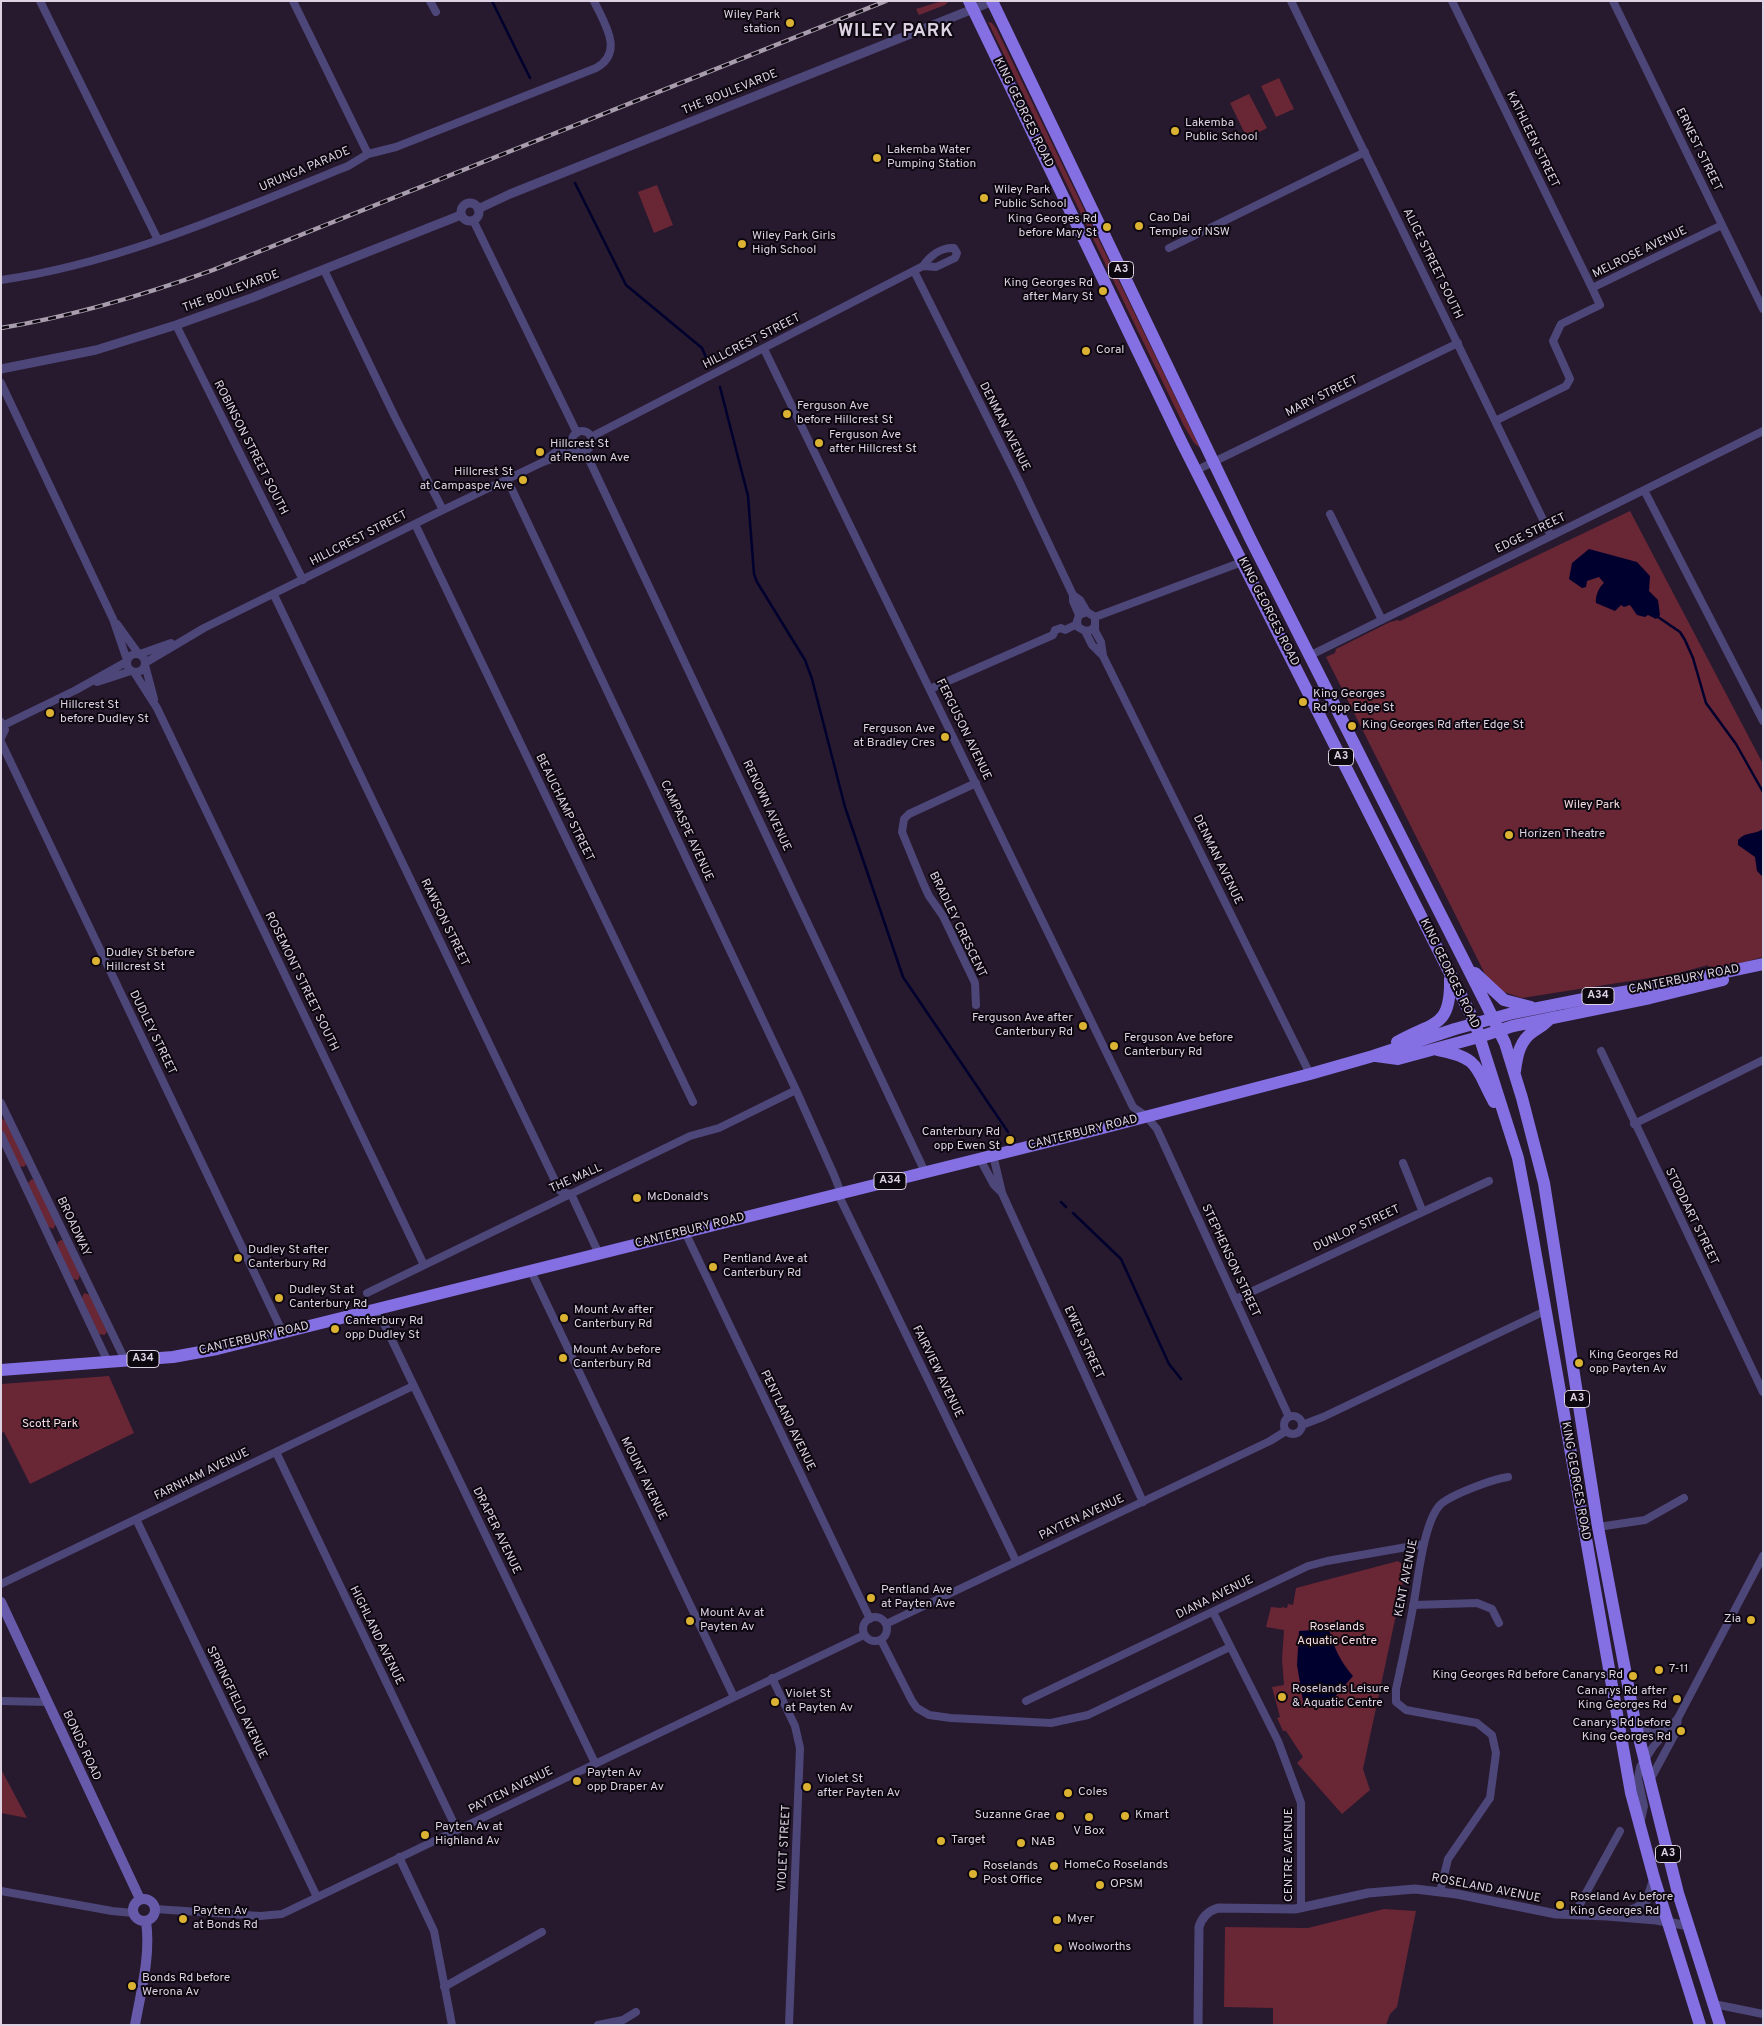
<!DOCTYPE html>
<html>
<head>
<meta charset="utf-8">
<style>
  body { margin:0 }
  #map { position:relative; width:1764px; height:2026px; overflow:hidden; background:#27192e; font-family:Overpass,sans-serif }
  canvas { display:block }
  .frame { position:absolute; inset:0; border:2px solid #dcd2e1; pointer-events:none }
</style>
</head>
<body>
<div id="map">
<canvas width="1764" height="2026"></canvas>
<div class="frame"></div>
</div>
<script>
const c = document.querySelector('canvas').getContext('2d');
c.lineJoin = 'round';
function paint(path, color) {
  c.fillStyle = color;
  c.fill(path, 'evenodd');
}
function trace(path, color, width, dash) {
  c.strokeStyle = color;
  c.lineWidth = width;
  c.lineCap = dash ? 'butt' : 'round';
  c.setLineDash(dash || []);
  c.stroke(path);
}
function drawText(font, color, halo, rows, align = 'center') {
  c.font = font + ' Overpass,sans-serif';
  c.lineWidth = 4;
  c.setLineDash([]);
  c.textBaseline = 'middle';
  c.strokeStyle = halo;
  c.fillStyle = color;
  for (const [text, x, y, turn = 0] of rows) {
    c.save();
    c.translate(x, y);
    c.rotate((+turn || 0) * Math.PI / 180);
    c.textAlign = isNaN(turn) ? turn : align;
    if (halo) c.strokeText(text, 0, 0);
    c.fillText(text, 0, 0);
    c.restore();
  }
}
paint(new Path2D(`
  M942,1H949L945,5L919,15L916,9Z
  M988,22L992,23L996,28L1200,448L1194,443L1184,426Z
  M1279,78L1294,109L1276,117L1261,86Z
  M1249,94L1267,128L1247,138L1230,103Z
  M657,185L673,225L654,233L638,192Z
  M1630,511L1763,764V957L1737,964L1709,968L1708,965L1675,974L1522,998L1498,990L1485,974L1326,657L1335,653L1336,649L1390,622L1398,620L1400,621Z
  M1,1119L6,1120L27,1163L24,1167L19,1166L1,1129Z
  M32,1179L36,1181L56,1224L53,1229L47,1226L28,1183Z
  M61,1240L64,1241L80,1275L78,1280L73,1279L57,1246L58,1242Z
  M84,1293L90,1295L107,1331L105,1335L99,1334L82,1298Z
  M109,1376L134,1433L30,1484L4,1432L1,1433V1384Z
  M1398,1561L1406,1568L1363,1769L1370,1790L1342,1814L1297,1763L1303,1757L1286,1731H1283L1277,1718L1280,1717L1272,1687L1284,1685L1282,1659L1284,1630L1266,1627L1271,1607L1281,1608L1282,1607L1287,1608L1288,1604L1293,1605L1296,1588Z
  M1,1771H2L27,1818L1,1813Z
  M1384,1909L1416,1911L1397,2007L1390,2014L1386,2025H1273V2008L1224,2007L1225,1927L1308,1928Z`), '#692635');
paint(new Path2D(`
  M1589,549L1637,562L1650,576L1649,591L1658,600L1660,615L1656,619L1648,615L1645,617L1637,615L1630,605L1624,607L1621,605L1615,611L1596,603C1595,596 1599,587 1604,583L1599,577L1587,581L1586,587L1582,588L1569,579L1572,563Z
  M1763,829V877L1757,871L1755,857L1738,845V840C1746,831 1755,835 1763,829Z
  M1329,1629C1334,1648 1340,1661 1353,1676L1333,1699L1303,1701L1297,1665L1299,1631Z`), '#00002e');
trace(new Path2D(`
  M492,1L530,78
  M575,183L626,285L702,348L707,360
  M720,387L748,496L754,574L757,582L805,660L812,679L845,807L903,977L1008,1132
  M1658,617L1680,632L1685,640L1693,658L1706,703L1736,744L1763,792
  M1061,1202L1066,1207
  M1073,1213L1121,1259L1169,1364L1181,1379`), '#00002e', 2.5);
trace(new Path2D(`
  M40,1L158,240
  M293,1L368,154
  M430,1L436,12
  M1291,1L1551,536
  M1452,1L1592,288
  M1613,1L1763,309
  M473,220L577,433
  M1169,248L1365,152
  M324,270L395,417L443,510
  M914,271L1019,481L1073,595L1080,600L1087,612L1095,617V626L1091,630L1085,631L1078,627L1077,621L1079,615L1087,612
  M1,280C118,264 239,210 348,166L368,154L396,147L596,68C625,52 604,23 594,1
  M176,325L303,580
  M764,349L1133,1107L1146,1116L1157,1129L1289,1417
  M1,383L113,619L127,660
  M1495,421L1566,386L1570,379L1553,341L1561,324L1600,305L1592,288L1722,225
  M572 441a10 10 0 1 1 20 0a10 10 0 1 1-20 0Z
  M591,437L923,266L936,267L955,258L957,253L954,248C941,247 930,256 923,266
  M585,451L925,1172
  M549,457L572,440
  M1197,470L1458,343
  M507,479L796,1090L834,1175L841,1193
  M1644,490L1763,721
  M1330,514L1382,620
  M415,524L693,1102
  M274,595L557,1185L560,1191L571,1194L599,1254
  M1073,595V601L1079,615
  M1095,617L1242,562
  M117,624L138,653
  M1095,626V631L1101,642L1103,656L1310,1074
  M1085,631L1092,645L1103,656
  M127 663a9 9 0 1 1 18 0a9 9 0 1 1-18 0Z
  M140,654L171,643
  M1309,656L1763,431
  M145,663L204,628L443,510L543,462L578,450
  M145,665L154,699
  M134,672L157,708L424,1265
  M97,682L131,671
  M930,689L1053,635L1055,630L1061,628L1065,630L1077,624
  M1,722L5,730L1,738
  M4,725L76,690L126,662
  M1,742L283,1333
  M976,783L909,814L904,819L902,832L923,883L929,896L943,916L975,983L976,1005
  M1601,1051L1763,1392
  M1,1103L125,1360
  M1634,1124L1763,1060
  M1,1135L108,1362
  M993,1155L1002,1193L1143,1502
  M980,1159L994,1185L1002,1193
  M1403,1163L1422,1210
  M838,1194L1016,1561
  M685,1232L870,1619
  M531,1271L734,1697
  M367,1293L690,1136L719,1128L796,1090
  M1236,1299L1489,1181
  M377,1309L595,1763
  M1284 1425a9 9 0 1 1 18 0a9 9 0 1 1-18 0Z
  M1302,1425L1323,1417L1545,1311
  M276,1452L457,1830
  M136,1519L317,1897
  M1598,1527L1645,1520L1684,1498
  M1,1584L413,1386
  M1413,1605L1477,1603L1492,1609L1499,1623
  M1213,1612L1278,1741L1301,1803V1908
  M863 1629a12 12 0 1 1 24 0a12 12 0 1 1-24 0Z
  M886,1624L1270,1441L1286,1431
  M881,1640L912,1701L917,1708L929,1715L951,1718L1051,1723L1088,1715L1230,1647
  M772,1678L795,1726L800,1748L789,2025
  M1,1701L47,1702
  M1026,1701L1308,1566L1327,1561L1424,1544
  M1637,1724C1647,1733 1654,1736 1666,1729
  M1650,1780L1676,1732L1678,1718
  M1640,1825L1644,1806L1638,1778L1640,1767L1653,1747L1678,1718L1763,1556
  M399,1857L434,1931L452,2025
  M1,1891L112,1911L133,1913
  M1440,1892L1448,1859L1490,1798L1496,1753L1492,1735L1477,1723L1406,1710L1396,1702V1689C1402,1662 1408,1634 1413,1607C1418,1582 1423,1521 1441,1504C1453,1494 1493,1479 1508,1477
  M155,1909L260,1916L282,1914L864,1635
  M1574,1915L1620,1831
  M444,1987L542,1932
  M1714,2004L1763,2014
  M598,2025L623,2020L636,2012`), '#4d4678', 8);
trace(new Path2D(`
  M461 212a9 9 0 1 1 18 0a9 9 0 1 1-18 0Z
  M478,209L510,194L993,1
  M1,369L96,350L176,325L254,297L461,215
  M1615,1914C1627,1911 1638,1910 1647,1900L1654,1878
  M1198,2025L1199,1927C1202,1917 1208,1911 1218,1908L1295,1909L1368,1893L1415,1889L1457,1894L1556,1914L1607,1916L1656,1920L1689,1926`), '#4d4678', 9);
trace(new Path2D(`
  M1,1602L140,1899
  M133 1910a11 11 0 1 1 22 0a11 11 0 1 1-22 0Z
  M135,2025C141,1991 151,1955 146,1921`), '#675aaa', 10);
trace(new Path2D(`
  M969,1L1182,443L1475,1023L1518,1158L1529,1216L1631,1793L1654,1878L1700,2025
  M992,1L1250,538L1486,1004L1505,1043L1522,1098L1544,1183L1598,1527L1635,1722L1678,1893L1720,2025
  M1475,973L1504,1000L1531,1007
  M1397,1042C1433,1021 1451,1029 1450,979
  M1438,1050C1481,1058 1475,1068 1494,1102
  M1376,1056L1398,1059L1479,1037L1513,1026L1650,998L1723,980
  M1515,1071C1517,1055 1520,1040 1534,1031C1541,1027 1545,1024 1551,1018
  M1,1370L173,1357L217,1349L1095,1130L1310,1074L1373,1056L1455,1029L1513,1013L1599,996L1660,986L1763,964`), '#8470e2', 12);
const rail = new Path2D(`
  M1,328C74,316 144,295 213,270L886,1`);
trace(rail, '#a89dad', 4.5);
trace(rail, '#0d0710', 2.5, [8]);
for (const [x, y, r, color] of [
  [790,23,5,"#dcb233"],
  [1175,131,5,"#dcb233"],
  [877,158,5,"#dcb233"],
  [984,198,5,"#dcb233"],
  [1139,226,5,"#dcb233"],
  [1107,227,5,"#dcb233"],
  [742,244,5,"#dcb233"],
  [1103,291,5,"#dcb233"],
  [1086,351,5,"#dcb233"],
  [787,414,5,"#dcb233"],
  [819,443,5,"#dcb233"],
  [540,452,5,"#dcb233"],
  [523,480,5,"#dcb233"],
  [1303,702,5,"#dcb233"],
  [50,713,5,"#dcb233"],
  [1352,726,5,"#dcb233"],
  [945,737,5,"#dcb233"],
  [1509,835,5,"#dcb233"],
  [96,961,5,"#dcb233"],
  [1083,1026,5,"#dcb233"],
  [1114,1046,5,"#dcb233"],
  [1010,1140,5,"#dcb233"],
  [637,1198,5,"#dcb233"],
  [238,1258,5,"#dcb233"],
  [713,1267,5,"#dcb233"],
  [279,1298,5,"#dcb233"],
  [564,1318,5,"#dcb233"],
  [335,1329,5,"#dcb233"],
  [563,1358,5,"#dcb233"],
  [1579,1363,5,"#dcb233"],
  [871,1598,5,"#dcb233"],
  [1751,1620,5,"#dcb233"],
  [690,1621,5,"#dcb233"],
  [1659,1670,5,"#dcb233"],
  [1633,1676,5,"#dcb233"],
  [1282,1697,5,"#dcb233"],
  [1677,1699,5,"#dcb233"],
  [775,1702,5,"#dcb233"],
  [1681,1731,5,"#dcb233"],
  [577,1781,5,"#dcb233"],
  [807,1787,5,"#dcb233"],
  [1068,1793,5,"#dcb233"],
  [1060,1816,5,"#dcb233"],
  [1125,1816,5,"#dcb233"],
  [1089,1817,5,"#dcb233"],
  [425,1835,5,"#dcb233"],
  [941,1841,5,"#dcb233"],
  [1021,1843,5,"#dcb233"],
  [1054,1866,5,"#dcb233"],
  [973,1874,5,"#dcb233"],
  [1100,1885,5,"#dcb233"],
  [1560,1905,5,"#dcb233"],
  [183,1919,5,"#dcb233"],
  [1057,1920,5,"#dcb233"],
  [1058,1948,5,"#dcb233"],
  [132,1986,5,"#dcb233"]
]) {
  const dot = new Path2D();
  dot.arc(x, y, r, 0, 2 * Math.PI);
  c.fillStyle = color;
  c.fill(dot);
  trace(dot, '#0d0710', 2);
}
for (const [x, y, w] of [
  [1121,270,25],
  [1341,757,25],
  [1598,996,32],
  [890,1181,32],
  [143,1359,32],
  [1577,1399,25],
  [1668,1854,25]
]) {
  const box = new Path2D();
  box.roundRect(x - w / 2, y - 8.5, w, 17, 4);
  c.fillStyle = '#0d0710';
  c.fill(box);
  trace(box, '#dcd2e1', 1);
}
drawText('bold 11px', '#dcd2e1', null, [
  ["A3",1121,270],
  ["A3",1341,757],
  ["A34",1598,996],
  ["A34",890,1181],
  ["A34",143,1359],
  ["A3",1577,1399],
  ["A3",1668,1854]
]);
drawText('12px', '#dcd2e1', '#0d0710', [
  ["Wiley Park",780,16,"right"],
  ["station",780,30,"right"],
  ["Lakemba",1185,124],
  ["Public School",1185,138],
  ["Lakemba Water",887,151],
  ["Pumping Station",887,165],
  ["Wiley Park",994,191],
  ["Public School",994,205],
  ["Cao Dai",1149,219],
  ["Temple of NSW",1149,233],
  ["King Georges Rd",1097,220,"right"],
  ["before Mary St",1097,234,"right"],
  ["Wiley Park Girls",752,237],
  ["High School",752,251],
  ["King Georges Rd",1093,284,"right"],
  ["after Mary St",1093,298,"right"],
  ["Coral",1096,351],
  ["Ferguson Ave",797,407],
  ["before Hillcrest St",797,421],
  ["Ferguson Ave",829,436],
  ["after Hillcrest St",829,450],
  ["Hillcrest St",550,445],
  ["at Renown Ave",550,459],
  ["Hillcrest St",513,473,"right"],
  ["at Campaspe Ave",513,487,"right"],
  ["King Georges",1313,695],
  ["Rd opp Edge St",1313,709],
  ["Hillcrest St",60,706],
  ["before Dudley St",60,720],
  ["King Georges Rd after Edge St",1362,726],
  ["Ferguson Ave",935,730,"right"],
  ["at Bradley Cres",935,744,"right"],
  ["Horizen Theatre",1519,835],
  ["Dudley St before",106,954],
  ["Hillcrest St",106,968],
  ["Ferguson Ave after",1073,1019,"right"],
  ["Canterbury Rd",1073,1033,"right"],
  ["Ferguson Ave before",1124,1039],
  ["Canterbury Rd",1124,1053],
  ["Canterbury Rd",1000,1133,"right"],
  ["opp Ewen St",1000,1147,"right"],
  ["McDonald's",647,1198],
  ["Dudley St after",248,1251],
  ["Canterbury Rd",248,1265],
  ["Pentland Ave at",723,1260],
  ["Canterbury Rd",723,1274],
  ["Dudley St at",289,1291],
  ["Canterbury Rd",289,1305],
  ["Mount Av after",574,1311],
  ["Canterbury Rd",574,1325],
  ["Canterbury Rd",345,1322],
  ["opp Dudley St",345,1336],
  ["Mount Av before",573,1351],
  ["Canterbury Rd",573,1365],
  ["King Georges Rd",1589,1356],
  ["opp Payten Av",1589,1370],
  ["Pentland Ave",881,1591],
  ["at Payten Ave",881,1605],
  ["Mount Av at",700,1614],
  ["Payten Av",700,1628],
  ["Zia",1741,1620,"right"],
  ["7-11",1669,1670],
  ["King Georges Rd before Canarys Rd",1623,1676,"right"],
  ["Roselands Leisure",1292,1690],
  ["& Aquatic Centre",1292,1704],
  ["Canarys Rd after",1667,1692,"right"],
  ["King Georges Rd",1667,1706,"right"],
  ["Violet St",785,1695],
  ["at Payten Av",785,1709],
  ["Canarys Rd before",1671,1724,"right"],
  ["King Georges Rd",1671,1738,"right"],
  ["Payten Av",587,1774],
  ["opp Draper Av",587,1788],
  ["Violet St",817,1780],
  ["after Payten Av",817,1794],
  ["Coles",1078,1793],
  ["Suzanne Grae",1050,1816,"right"],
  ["Kmart",1135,1816],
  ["Payten Av at",435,1828],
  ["Highland Av",435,1842],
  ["V Box",1089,1832,"center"],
  ["Target",951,1841],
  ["NAB",1031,1843],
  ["HomeCo Roselands",1064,1866],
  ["Roselands",983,1867],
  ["Post Office",983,1881],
  ["OPSM",1110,1885],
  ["Roseland Av before",1570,1898],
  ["King Georges Rd",1570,1912],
  ["Payten Av",193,1912],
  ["at Bonds Rd",193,1926],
  ["Myer",1067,1920],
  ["Woolworths",1068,1948],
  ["Bonds Rd before",142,1979],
  ["Werona Av",142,1993]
], 'left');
drawText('12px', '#dcd2e1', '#0d0710', [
  ["THE BOULEVARDE",730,93,-22],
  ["KING GEORGES ROAD",1023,113,64],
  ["KATHLEEN STREET",1532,140,64],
  ["ERNEST STREET",1698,150,64],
  ["URUNGA PARADE",305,170,-23],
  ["MELROSE AVENUE",1640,253,-26],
  ["ALICE STREET SOUTH",1432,264,64],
  ["THE BOULEVARDE",231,292,-20],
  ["HILLCREST STREET",752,342,-27],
  ["MARY STREET",1322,397,-26],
  ["DENMAN AVENUE",1004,427,63],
  ["ROBINSON STREET SOUTH",250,448,63],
  ["EDGE STREET",1531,534,-26],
  ["HILLCREST STREET",359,539,-27],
  ["KING GEORGES ROAD",1268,612,63],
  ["FERGUSON AVENUE",963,730,64],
  ["RENOWN AVENUE",766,806,65],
  ["BEAUCHAMP STREET",564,808,64],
  ["CAMPASPE AVENUE",686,831,65],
  ["DENMAN AVENUE",1217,860,64],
  ["RAWSON STREET",444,923,64],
  ["BRADLEY CRESCENT",957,925,64],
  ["KING GEORGES ROAD",1449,974,64],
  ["CANTERBURY ROAD",1684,980,-11],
  ["ROSEMONT STREET SOUTH",301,982,64],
  ["DUDLEY STREET",152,1033,64],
  ["CANTERBURY ROAD",1083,1133,-14],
  ["THE MALL",576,1179,-24],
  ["STODDART STREET",1691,1217,64],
  ["BROADWAY",73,1227,65],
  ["DUNLOP STREET",1357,1229,-25],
  ["CANTERBURY ROAD",690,1231,-14],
  ["STEPHENSON STREET",1230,1261,65],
  ["CANTERBURY ROAD",254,1339,-13],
  ["EWEN STREET",1083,1343,65],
  ["FAIRVIEW AVENUE",937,1372,64],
  ["PENTLAND AVENUE",787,1421,64],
  ["FARNHAM AVENUE",202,1475,-26],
  ["MOUNT AVENUE",643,1479,64],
  ["KING GEORGES ROAD",1575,1481,80],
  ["PAYTEN AVENUE",1082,1518,-25],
  ["DRAPER AVENUE",496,1531,64],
  ["KENT AVENUE",1407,1578,-79],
  ["DIANA AVENUE",1215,1598,-26],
  ["HIGHLAND AVENUE",376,1636,64],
  ["SPRINGFIELD AVENUE",236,1703,64],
  ["BONDS ROAD",81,1746,65],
  ["PAYTEN AVENUE",511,1791,-26],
  ["VIOLET STREET",785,1848,-87],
  ["CENTRE AVENUE",1290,1855,-90],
  ["ROSELAND AVENUE",1486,1889,11]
]);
drawText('12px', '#f6dbde', '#0d0710', [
  ["Wiley Park",1592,806],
  ["Scott Park",50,1425],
  ["Roselands",1337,1628],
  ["Aquatic Centre",1337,1642]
]);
c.letterSpacing = '1px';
drawText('bold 18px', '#dcd2e1', '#0d0710', [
  ["WILEY PARK",896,32]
]);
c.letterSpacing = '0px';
</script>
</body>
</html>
